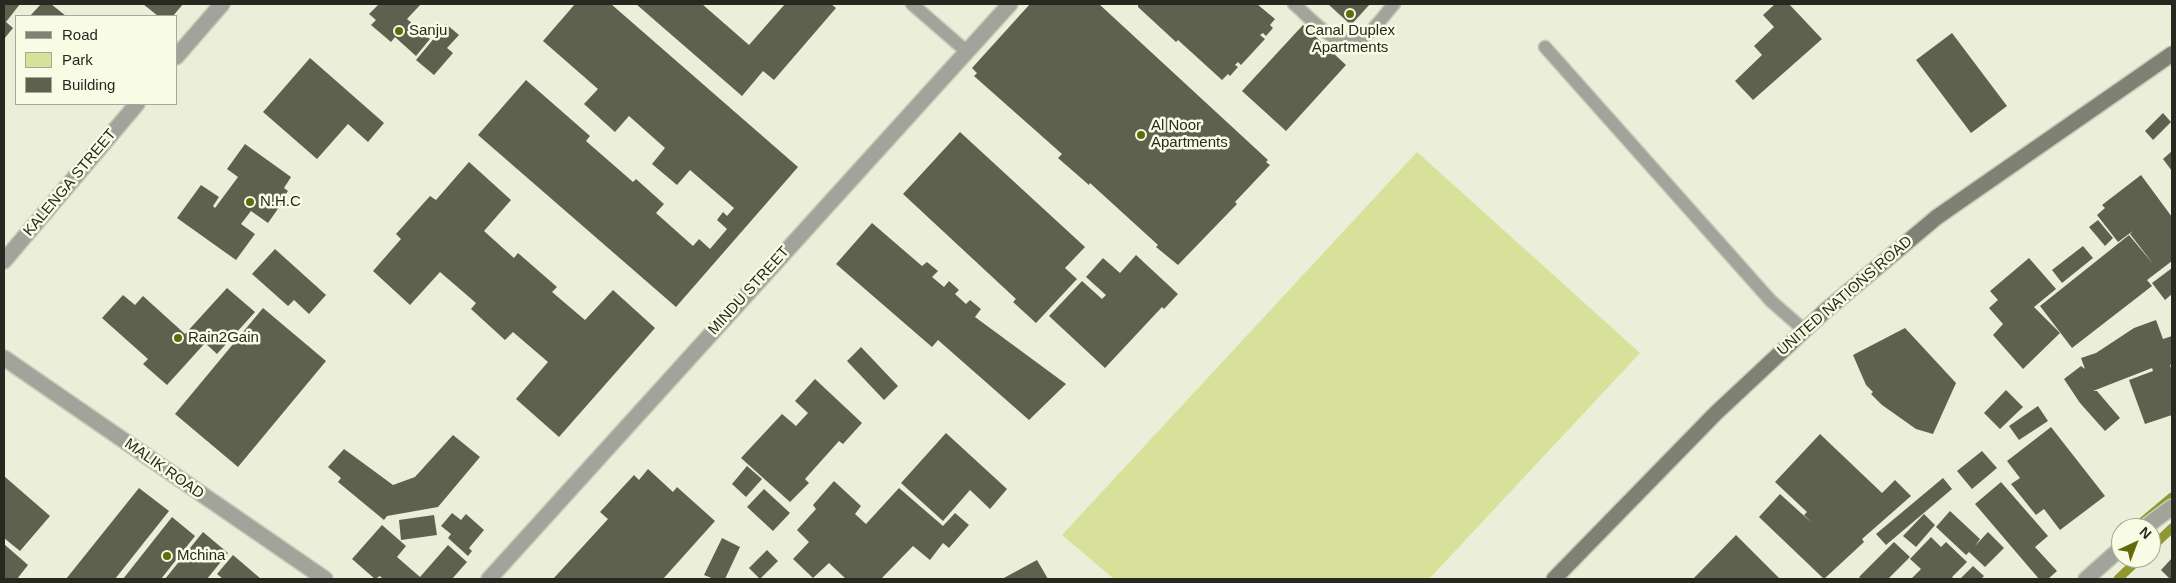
<!DOCTYPE html>
<html>
<head>
<meta charset="utf-8">
<style>
  body { margin:0 }
  #map { position:relative; width:2176px; height:583px; overflow:hidden; background:#ebeed8; font-family:Helvetica,sans-serif }
  canvas { display:block }
  .frame { position:absolute; inset:0; border:5px solid #272920; pointer-events:none }
  .legend { position:absolute; left:15px; top:15px; width:162px; height:90px; box-sizing:border-box; background:#f8fce5; border:1px solid #a4a896; margin:0; padding:6px 9px; list-style:none; font-size:15px; color:#272920 }
  .legend li { display:flex; align-items:center; gap:10px; height:25px }
  .legend b { width:25px; border:1px solid #a4a896 }
  .north { position:absolute; left:2111px; top:518px; width:50px; height:50px; box-sizing:border-box; background:#f8fce5; border:1px solid #a4a896; border-radius:50%; rotate:43deg; font-size:14px; font-weight:700; line-height:20px; text-align:center; color:#272920 }
  .north::after { content:''; display:block; margin:auto; width:18px; height:22px; background:#636a0c; clip-path:polygon(50% 0,100% 100%,50% 72%,0 100%) }
</style>
</head>
<body>
<div id="map">
<canvas width="2176" height="583"></canvas>
<div class="frame"></div>
<ul class="legend">
<li><b style="height:6px;background:#7f8174"></b>Road</li>
<li><b style="height:14px;background:#d8e19a"></b>Park</li>
<li><b style="height:14px;background:#5f614f"></b>Building</li>
</ul>
<div class="north">N</div>
</div>
<script>
const c = document.querySelector('canvas').getContext('2d');
c.lineJoin = 'round';
function paint(path, color) {
  c.fillStyle = color;
  c.fill(path, 'evenodd');
}
function trace(path, color, width, dash) {
  c.strokeStyle = color;
  c.lineWidth = width;
  c.lineCap = dash ? 'butt' : 'round';
  c.setLineDash(dash || []);
  c.stroke(path);
}
function drawText(font, color, halo, rows, align = 'center') {
  c.font = font + ' Helvetica,sans-serif';
  c.lineWidth = 5;
  c.setLineDash([]);
  c.textBaseline = 'middle';
  c.strokeStyle = halo;
  c.fillStyle = color;
  for (const [text, x, y, turn = 0] of rows) {
    c.save();
    c.translate(x, y);
    c.rotate((+turn || 0) * Math.PI / 180);
    c.textAlign = isNaN(turn) ? turn : align;
    if (halo) c.strokeText(text, 0, 0);
    c.fillText(text, 0, 0);
    c.restore();
  }
}
paint(new Path2D(`
  M1417,152L1640,353L1429,579H1114L1062,535Z`), '#d8e19a');
trace(new Path2D(`
  M2135,528L2172,497
  M2151,548L2172,528
  M2118,579L2140,558`), '#8f9832', 9);
paint(new Path2D(`
  M4,4H20L6,22L13,28L4,39Z
  M41,4H51L66,16H30Z
  M143,4H183L173,16H158Z
  M379,4H421L407,19L430,39L416,56L395,37L391,42L371,25L376,20L369,14Z
  M575,4H611L798,167L676,307L478,135L526,80L590,136L586,141L633,182L636,179L664,204L656,213L693,246L699,239L710,249L727,229L717,220L723,212L727,216L734,208L690,170L677,185L652,164L665,148L629,116L615,132L584,104L598,89L543,41Z
  M636,4H702L749,45L785,4H831L836,8L774,80L763,71L742,96Z
  M1030,4H1099L1268,160L1266,162L1270,165L1235,202L1237,204L1178,265L1156,247L1158,245L1090,183L1089,185L1058,158L1062,154L974,76L977,73L972,68Z
  M1138,4H1257L1275,19L1270,25L1273,28L1266,36L1263,33L1260,35L1265,39L1241,65L1238,62L1235,65L1238,67L1230,76L1228,74L1222,80L1178,40L1176,42L1138,7Z
  M1328,4H1370L1351,25Z
  M1775,4H1789L1822,39L1753,100L1735,81L1762,55L1754,46L1774,27L1763,15Z
  M446,24L459,35L447,48L453,53L434,75L416,60Z
  M1303,25L1346,65L1286,131L1242,91Z
  M1952,33L2007,106L1971,133L1916,60Z
  M310,58L384,123L368,142L348,124L317,159L263,112Z
  M2163,113L2171,122L2153,140L2145,131Z
  M960,132L1085,247L1065,268L1077,279L1036,323L1013,302L1016,299L903,194Z
  M245,144L291,177L284,188L288,191L280,202L282,203L268,223L251,211L241,224L255,234L236,260L177,218L201,185L219,197L213,206L215,208L238,177L227,169Z
  M2172,151V171L2163,159Z
  M469,162L511,200L484,231L514,258L518,253L557,287L552,292L585,320L613,290L655,328L559,437L516,399L548,362L513,332L505,340L471,309L476,303L440,272L410,305L373,271L401,239L396,234L430,196L436,200Z
  M2141,175L2172,217V261L2147,280L2152,286L2072,348L2040,306L2129,235L2154,265L2130,234L2133,231L2118,242L2097,215L2105,208L2102,205Z
  M2098,220L2113,238L2105,246L2089,227Z
  M872,223L922,266L927,262L938,271L932,277L944,287L949,281L959,290L955,294L966,304L970,300L981,309L975,317L1066,384L1029,420L938,340L932,347L836,264Z
  M2083,246L2093,258L2062,283L2052,270Z
  M275,249L326,295L309,314L294,300L288,306L252,274Z
  M1136,255L1178,294L1164,309L1162,307L1105,368L1049,316L1082,281L1102,299L1106,295L1086,277L1103,258L1120,273Z
  M2029,258L2056,289L2034,307L2060,333L2023,369L1993,335L2003,324L1989,308L1998,300L1990,291Z
  M2172,268V294L2165,300L2152,283Z
  M227,288L255,312L217,354L205,343L167,385L143,364L148,359L102,318L123,295L135,305L143,296L185,334Z
  M263,308L326,361L238,467L175,414Z
  M2156,320L2163,339L2172,336V364L2170,365L2172,371V415L2145,424L2129,380L2153,371L2152,368L2093,391H2097L2120,418L2105,431L2080,403L2064,379L2081,366L2085,369L2081,358L2096,353L2134,328Z
  M1905,328L1956,383L1933,434L1916,429L1882,405L1871,394L1873,392L1866,385L1853,355Z
  M861,347L898,386L884,400L847,361Z
  M815,379L862,423L843,444L839,441L805,479L809,483L790,502L741,458L782,414L796,426L808,413L795,401Z
  M2006,390L2023,407L2000,429L1984,413Z
  M2038,406L2048,421L2019,440L2009,426Z
  M2051,427L2105,496L2060,530L2044,509L2036,515L2011,484L2020,478L2007,461Z
  M946,433L1007,489L990,509L970,490L943,521L901,483Z
  M1820,434L1882,493L1895,480L1911,496L1862,539L1864,542L1824,579L1759,517L1780,494L1812,523L1804,515L1807,512L1775,482Z
  M453,435L480,457L438,507L387,516L384,520L338,482L341,478L328,467L344,449L393,485L415,477Z
  M1982,451L1997,468L1972,489L1957,471Z
  M747,466L762,479L746,497L732,484Z
  M648,469L673,492L677,487L715,521L663,579H553L608,519L600,512L634,475L639,480Z
  M4,476L50,516L20,551L4,538Z
  M1943,478L1952,489L1886,545L1876,534Z
  M834,481L861,506L855,514L866,524L899,488L943,526L955,513L969,525L949,548L943,543L930,560L913,546L881,579H846L829,563L813,578L793,559L809,542L797,530L816,509L813,505Z
  M2001,482L2048,536L2035,547L2057,571L2048,579H2039L1975,504Z
  M139,488L169,511L115,579H66Z
  M764,489L790,513L773,531L747,507Z
  M1950,511L1980,539L1975,546L1988,532L2004,548L1985,567L1969,552L1966,555L1936,527Z
  M452,513L461,520L466,514L484,530L469,548L472,551L468,556L448,538L451,534L441,526Z
  M1924,514L1935,525L1916,547L1903,536Z
  M434,515L437,535L401,540L399,520Z
  M172,517L195,536L161,579H123Z
  M382,525L406,546L397,557L420,577L448,545L467,562L452,579H383L380,576L375,579L352,559Z
  M203,532L228,553L207,579H165Z
  M1736,535L1780,579H1693Z
  M1931,537L1941,547L1946,542L1967,562L1952,577L1954,579H1911L1921,569L1910,559Z
  M722,538L740,547L725,579H714L704,575Z
  M1894,542L1910,557L1888,579H1862L1859,577Z
  M4,544L28,565L17,579H4Z
  M767,550L778,561L760,579L749,568Z
  M233,555L261,579H223L217,574Z
  M2172,558V579H2170L2161,570Z
  M1037,560L1048,579H1002Z
  M1973,566L1984,576L1981,579H1960Z`), '#5f614f');
const lane = new Path2D(`
  M912,4L966,51
  M1294,4C1312,19 1337,52 1362,38C1374,31 1385,14 1394,4
  M1545,47L1771,301L1804,330`);
const street = new Path2D(`
  M176,57L222,4
  M4,261L137,104
  M4,358L325,579
  M2144,528L2172,507
  M489,579L1010,4
  M2086,579L2121,548`);
const secondary = new Path2D(`
  M1554,579L1716,413L1824,312L1937,217L2172,54`);
trace(lane, '#c8cbb7', 15);
trace(street, '#c8cbb7', 18);
trace(secondary, '#c8cbb7', 18);
trace(lane, '#a2a49b', 12);
trace(street, '#a2a49b', 15);
trace(secondary, '#7f8174', 15);
for (const [x, y, r, color] of [
  [1350,14,5,"#636a0c"],
  [399,31,5,"#636a0c"],
  [1141,135,5,"#636a0c"],
  [250,202,5,"#636a0c"],
  [178,338,5,"#636a0c"],
  [167,556,5,"#636a0c"]
]) {
  const dot = new Path2D();
  dot.arc(x, y, r, 0, 2 * Math.PI);
  c.fillStyle = color;
  c.fill(dot);
  trace(dot, '#f8fce5', 2);
}
drawText('15px', '#272920', '#f8fce5', [
  ["Sanju",409,31],
  ["Canal Duplex",1350,31,"center"],
  ["Apartments",1350,48,"center"],
  ["Al Noor",1151,126],
  ["Apartments",1151,143],
  ["N.H.C",260,202],
  ["Rain2Gain",188,338],
  ["Mchina",177,556]
], 'left');
drawText('15px', '#272920', '#f8fce5', [
  ["KALENGA STREET",70,183,-50],
  ["MINDU STREET",749,291,-48],
  ["UNITED NATIONS ROAD",1845,296,-41],
  ["MALIK ROAD",164,469,35]
]);
</script>
</body>
</html>
